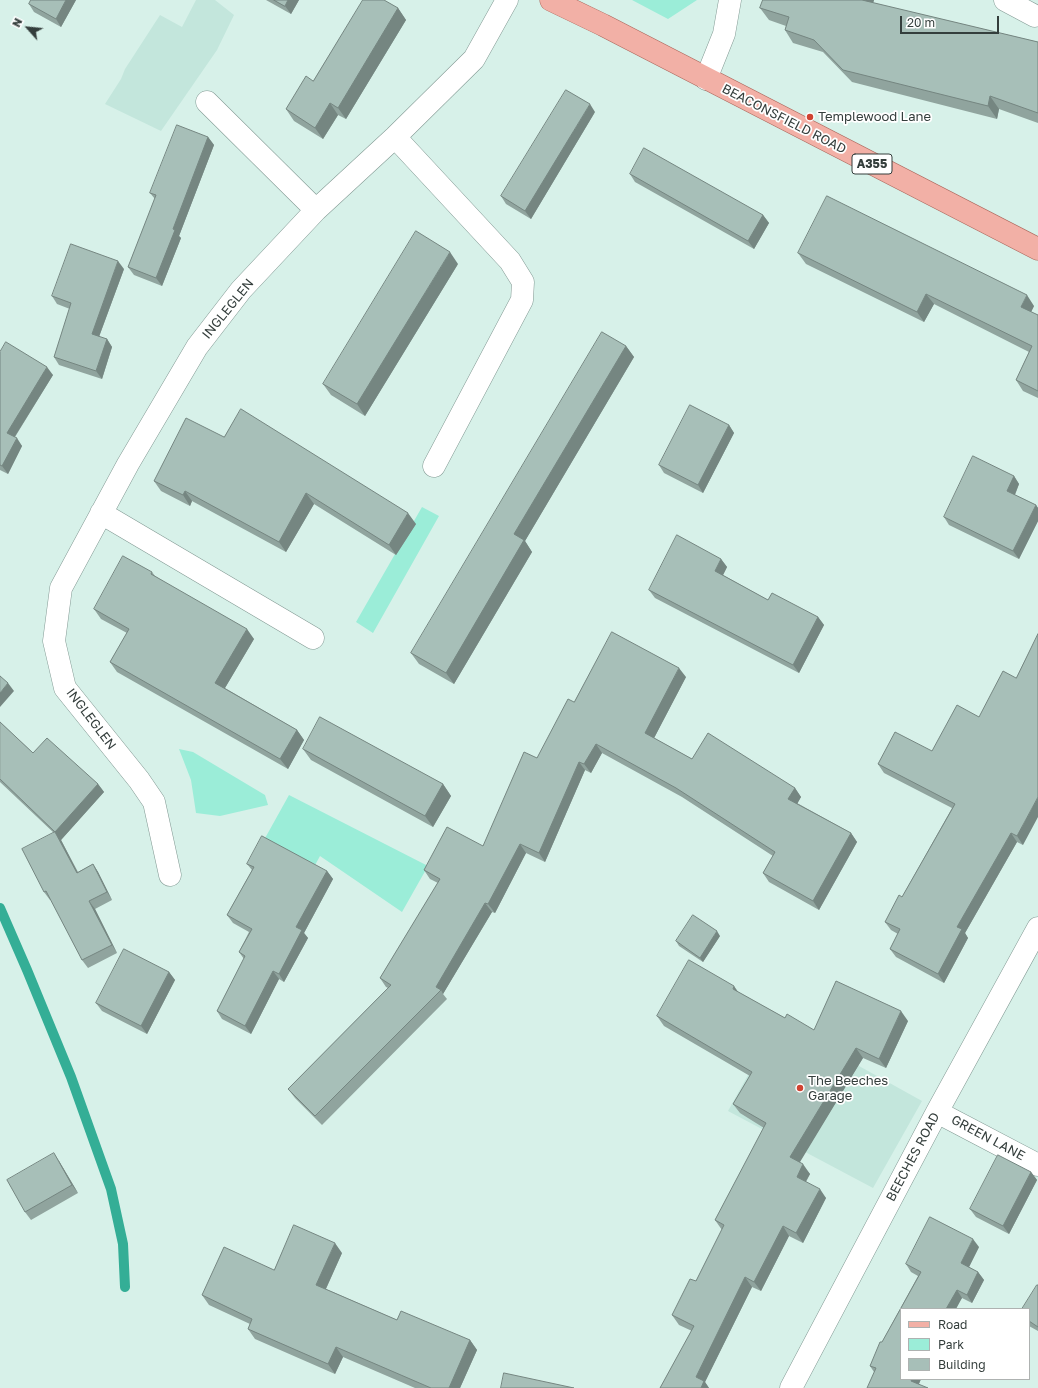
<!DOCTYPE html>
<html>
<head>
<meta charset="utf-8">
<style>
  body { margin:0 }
  #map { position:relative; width:1038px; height:1388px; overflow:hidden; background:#d7f1e9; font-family:"Golos Text",sans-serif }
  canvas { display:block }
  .legend { position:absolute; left:900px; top:1308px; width:130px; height:72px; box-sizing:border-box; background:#fff; border:1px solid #aeb2b1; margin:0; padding:5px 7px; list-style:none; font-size:12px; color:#343e3c }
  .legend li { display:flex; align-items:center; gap:8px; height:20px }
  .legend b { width:20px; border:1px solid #aeb2b1 }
  .north { position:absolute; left:8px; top:8px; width:40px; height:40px; -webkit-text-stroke:3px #fff; paint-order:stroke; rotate:297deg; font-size:11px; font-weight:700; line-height:16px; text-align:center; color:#343e3c }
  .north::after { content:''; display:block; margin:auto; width:14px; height:18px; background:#343e3c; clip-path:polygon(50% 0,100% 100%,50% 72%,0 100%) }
  .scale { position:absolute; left:900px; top:16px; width:99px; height:18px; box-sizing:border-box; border:2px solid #343e3c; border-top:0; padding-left:5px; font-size:12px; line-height:14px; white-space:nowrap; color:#343e3c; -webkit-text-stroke:3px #fff; paint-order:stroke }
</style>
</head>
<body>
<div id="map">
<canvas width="1038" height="1388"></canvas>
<ul class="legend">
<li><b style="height:5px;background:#f2b0a6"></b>Road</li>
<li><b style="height:11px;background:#9bedd8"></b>Park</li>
<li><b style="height:11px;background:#a7bfb8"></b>Building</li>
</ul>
<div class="north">N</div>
<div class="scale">20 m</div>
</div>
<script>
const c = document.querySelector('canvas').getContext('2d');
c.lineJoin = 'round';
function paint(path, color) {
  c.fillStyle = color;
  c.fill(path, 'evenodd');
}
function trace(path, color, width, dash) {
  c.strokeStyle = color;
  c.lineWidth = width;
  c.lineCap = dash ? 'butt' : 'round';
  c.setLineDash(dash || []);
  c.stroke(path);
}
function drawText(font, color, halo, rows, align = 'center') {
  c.font = font + ' "Golos Text",sans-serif';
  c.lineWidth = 3.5;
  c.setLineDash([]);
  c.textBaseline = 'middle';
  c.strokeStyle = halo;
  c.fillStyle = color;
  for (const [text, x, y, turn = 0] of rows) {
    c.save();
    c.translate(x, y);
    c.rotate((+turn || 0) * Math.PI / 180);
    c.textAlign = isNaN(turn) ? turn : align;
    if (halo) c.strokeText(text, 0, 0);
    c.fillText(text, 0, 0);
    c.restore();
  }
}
paint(new Path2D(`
  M196,0H215L234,15L217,50L161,131L105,104L121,79L125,69L160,15L182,27Z
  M778,1021L922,1101L873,1188L728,1111Z`), '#c3e6dc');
paint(new Path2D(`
  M632,0H697L668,19Z
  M422,507L439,516L373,633L356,622Z
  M179,749L193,752L265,795L268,805L220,816L196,813L191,780Z
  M289,795L428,866L402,912L320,856L314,867L264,840Z`), '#9bedd8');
trace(new Path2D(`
  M0,908L27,970L71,1077L111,1189L123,1244L125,1287`), '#34ae96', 10);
const street = new Path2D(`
  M1005,0L1035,16
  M706,79L724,34L730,0
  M207,102L316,210
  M395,137L510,261L523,282L522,300L434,466
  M101,513L313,638
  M170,875L154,802L139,780L65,688L54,641L61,588L128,464L197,347L241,290L316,210L395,137L474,59L507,0
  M937,1112L1038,1165
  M791,1388L937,1112L1038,928`);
const primary = new Path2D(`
  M551,0L603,25L1038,249`);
trace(street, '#829993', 23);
trace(primary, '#aa665b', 23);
trace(street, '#fff', 22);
trace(primary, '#f2b0a6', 22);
paint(new Path2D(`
  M31,0H76L61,27L34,12L29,4Z
  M266,0H299L291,14Z
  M763,0H874L873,3L1038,42V123L999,109L997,119L852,82L823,52L793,43L785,30L786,26L769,20L760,8Z
  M398,8L406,20L346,119L338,115L323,139L294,121L286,109L313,81Z
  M595,112L531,219L506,204L501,196Z
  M208,137L214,145L179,236L181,238L162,286L134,275L128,267L155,199L150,193Z
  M630,174L763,215L769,223L754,249L635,182Z
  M798,253L1034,306L1031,312L1038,315V398L1023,391L1016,380L1029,352L934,304L924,322L806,264Z
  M458,264L365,416L331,395L323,384Z
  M124,269L99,337L107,339L112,347L102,379L59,365L54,357L70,309L57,304L52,296Z
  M626,346L634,357L525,541L532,552L454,684L419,664L411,653Z
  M0,352L53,375L15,437L22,446L8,474L0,470Z
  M729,425L734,433L703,493L664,473L659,465Z
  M224,437L416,524L396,555L314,504L286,552L192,501L190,506L161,491L154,481Z
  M1014,476L1019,484L1015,495L1036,505L1038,508V521L1019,559L949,525L944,517Z
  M721,559L727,567L723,575L768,600L818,617L824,625L799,673L655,598L649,590Z
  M152,572L155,576L254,639L225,688L297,730L304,740L288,769L117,672L110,662L127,633L101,619L94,609Z
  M686,677L654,738L692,759L795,788L801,797L797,803L851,833L857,842L819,910L769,882L763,873L773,856L682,797L602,753L591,773L585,770L545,862L526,853L495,913L492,912L443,994L447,999L322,1125L295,1098L288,1089L388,988L386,987L380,978L438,883L430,879L424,870L483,846L537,758L574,702Z
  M1016,678L1023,845L1017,842L965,933L968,938L944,983L896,957L890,949L898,934L891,930L885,922L902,897L952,808L884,773L878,764L932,751L979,717Z
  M0,722L33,753L98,784L104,792L61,840L78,872L93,864L98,872L112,900L95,909L117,953L88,968L82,960L51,900H50L44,892L54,833L0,782Z
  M303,749L443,784L451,796L433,827L311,760Z
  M247,864L327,871L333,879L304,933L308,938L284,982L279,979L251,1034L222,1019L217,1011L244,959L239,952L249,932L233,923L227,915L252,870Z
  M720,936L703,962L679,946L676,941Z
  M169,972L175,980L147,1034L102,1011L96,1003Z
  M738,992L785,1018L814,1030L908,1021L886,1068L863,1058L799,1162L810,1174L806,1182L826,1198L803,1243L789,1236L761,1291L752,1287L705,1382L709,1388H660L692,1331L679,1325L672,1315L696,1281L722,1230L715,1220L764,1128L740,1113L733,1104L750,1076L664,1026L657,1016Z
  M59,1161L78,1193L31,1220L25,1212Z
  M1031,1172L1037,1180L1009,1234L976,1217L970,1209Z
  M979,1247L969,1267L978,1272L984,1280L972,1303L962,1298L901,1379H921L919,1384L874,1372L870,1366L882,1342L918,1276L911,1272L906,1264Z
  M342,1253L326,1289L397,1320L470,1340L477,1350L460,1388H415L343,1357L335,1374L255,1339L248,1329L250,1324L209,1305L202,1295L274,1270Z
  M1038,1285V1331L1029,1326V1309Z`), '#90a49e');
paint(new Path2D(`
  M66,0H76L61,27L56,19Z
  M288,0H299L291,14L285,6Z
  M861,0H874L870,12Z
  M398,8L406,20L346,119L338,108Z
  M990,96L999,109L997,119L988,106Z
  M330,103L338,115L323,139L315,128Z
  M590,104L595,112L531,219L525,211Z
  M208,137L214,145L179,236L181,238L162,286L156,278L173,229Z
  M763,215L769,223L754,249L748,241Z
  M450,252L458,264L365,416L357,404Z
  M118,261L124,269L97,342L92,334Z
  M926,294L934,304L924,322L917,312Z
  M1027,295L1034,306L1028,318L1021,307Z
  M107,339L112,347L102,379L96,371Z
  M626,346L634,357L525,541L532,552L454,684L446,673L514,534Z
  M47,367L53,375L12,441L7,433Z
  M729,425L734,433L703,493L698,485Z
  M17,438L22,446L8,474L2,466Z
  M1014,476L1019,484L1013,499L1007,491Z
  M185,491L192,501L190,506L183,495Z
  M306,493L314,504L286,552L279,542Z
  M1036,505L1038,508V521L1019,559L1013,551Z
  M408,513L416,524L396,555L389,545Z
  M721,559L727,567L721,579L715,571Z
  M818,617L824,625L799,673L793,665Z
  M247,629L254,639L222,693L215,683Z
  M679,668L686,677L652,742L645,733Z
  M8,683L14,691L0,707V693Z
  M297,730L304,740L288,769L280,759Z
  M596,744L602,753L591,773L584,764Z
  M579,762L585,770L545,862L539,853Z
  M98,784L104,792L61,840L82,881L77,873L55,832Z
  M443,784L451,796L433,827L425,816Z
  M795,788L801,797L795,808L788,799Z
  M1038,797V817L1023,845L1017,836Z
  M851,833L857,842L819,910L813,901Z
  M1011,833L1017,842L965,933L968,938L944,983L938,974L957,927Z
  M520,844L526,853L495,913L488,904Z
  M93,864L98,872L112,900L107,892Z
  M327,871L333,879L304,933L308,938L284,982L279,974L296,927Z
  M89,901L95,909L117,953L112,945Z
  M485,903L492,912L443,994L441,990L436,987Z
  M717,931L720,936L703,962L700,958Z
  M273,971L279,979L251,1034L245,1026Z
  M169,972L175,980L147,1034L141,1026Z
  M734,986L741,996L733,989Z
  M901,1011L908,1021L886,1068L879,1059Z
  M856,1048L863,1058L797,1167L790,1157Z
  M54,1153L59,1161L78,1193L72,1185Z
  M803,1164L810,1174L803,1186L797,1177Z
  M1031,1172L1037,1180L1009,1234L1003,1226Z
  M820,1189L826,1198L803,1243L796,1233Z
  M783,1226L789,1236L761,1291L754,1282Z
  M973,1239L979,1247L967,1271L961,1263Z
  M335,1243L342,1253L323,1295L316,1285Z
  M978,1272L984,1280L972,1303L967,1295Z
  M745,1277L752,1287L705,1382L709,1388H701L696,1377Z
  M957,1290L962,1298L956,1309H946Z
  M470,1340L477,1350L460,1388H449Z
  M336,1347L343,1357L335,1374L328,1364Z
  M912,1379H921L917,1388L911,1381Z`), '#758681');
const building = new Path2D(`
  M31,0H66L56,19L29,4Z
  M274,0H288L285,6Z
  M363,0H384L398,8L338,108L330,103L315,128L286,109L306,76L313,81Z
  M763,0H862L1038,42V113L990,96L988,106L843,70L814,40L785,30L789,17L760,8Z
  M566,90L590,104L525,211L501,196Z
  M177,125L208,137L173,229L175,230L156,278L128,267L156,195L150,193Z
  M644,148L763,215L748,241L630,174Z
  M827,196L1027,295L1021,307L1038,315V391L1016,380L1032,346L926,294L917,312L798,253Z
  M416,231L450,252L357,404L323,384Z
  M71,244L118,261L92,334L107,339L96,371L54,357L71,303L52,296Z
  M602,332L626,346L514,534L524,540L446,673L411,653Z
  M6,342L47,367L7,433L17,438L2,466L0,465V352Z
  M690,405L729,425L698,485L659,465Z
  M241,409L408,513L389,545L306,493L279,542L185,491L183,495L154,481L186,418L224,437Z
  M973,456L1014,476L1007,491L1036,505L1013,551L944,517Z
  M677,535L721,559L715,571L768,600L772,593L818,617L793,665L649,590Z
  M123,556L152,572L151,574L247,629L215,683L297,730L280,759L110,662L129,629L94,609Z
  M612,632L679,668L645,733L692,759L708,733L795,788L788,799L851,833L813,901L763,873L775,852L676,788L596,744L584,764L579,762L539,853L520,844L488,904L485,903L436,987L441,990L315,1116L288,1089L391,985L380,978L440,879L424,870L447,827L483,846L524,752L537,758L568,699L574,702Z
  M1038,634V797L1017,836L1011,833L957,927L962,929L938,974L890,949L900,929L885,922L899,895L902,897L955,804L878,764L895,732L932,751L957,705L979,717L1003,671L1016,678Z
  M0,676L8,683L0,693Z
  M320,717L443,784L425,816L303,749Z
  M0,722L33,753L47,738L98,784L55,832L0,779Z
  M55,832L77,873L93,864L107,892L89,901L112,945L82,960L46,891L44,892L22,849Z
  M262,836L327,871L296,927L302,930L279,974L273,971L245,1026L217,1011L245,956L239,952L252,929L227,915L254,867L247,864Z
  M693,915L717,931L700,958L676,941Z
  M124,949L169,972L141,1026L96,1003Z
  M689,960L734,986L733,989L785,1018L787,1014L814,1030L836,981L901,1011L879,1059L856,1048L790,1157L803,1164L797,1177L820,1189L796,1233L783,1226L754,1282L745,1277L696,1377L704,1381L701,1388H660L694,1326L672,1315L690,1279L696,1281L724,1225L715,1220L766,1123L733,1104L752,1072L657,1016Z
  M54,1153L72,1185L25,1212L7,1180Z
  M998,1155L1031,1172L1003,1226L970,1209Z
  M930,1217L973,1239L961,1263L978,1272L967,1295L957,1290L946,1309H901V1379H912L911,1381L928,1388H867L876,1368L870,1366L880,1342H882L921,1272L906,1264Z
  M294,1225L335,1243L316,1285L397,1320L401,1311L470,1340L449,1388H431L336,1347L328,1364L248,1329L252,1319L202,1295L224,1247L274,1270Z
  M1037,1285H1038V1327L1029,1321V1309H1022Z
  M504,1373L574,1388H501Z`);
paint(building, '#a7bfb8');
trace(building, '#758681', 1);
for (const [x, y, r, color] of [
  [810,117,4,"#d04332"],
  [800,1088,4,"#d04332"]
]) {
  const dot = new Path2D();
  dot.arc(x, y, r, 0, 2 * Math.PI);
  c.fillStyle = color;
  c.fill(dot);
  trace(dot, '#fff', 1.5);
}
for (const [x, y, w] of [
  [872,164,40]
]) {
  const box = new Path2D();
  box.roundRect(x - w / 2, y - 10, w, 20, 3);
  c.fillStyle = '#fff';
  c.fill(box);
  trace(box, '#343e3c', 1);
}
drawText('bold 12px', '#343e3c', null, [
  ["A355",872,164]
]);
drawText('13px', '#343e3c', '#fff', [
  ["Templewood Lane",818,117],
  ["The Beeches",808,1081],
  ["Garage",808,1096]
], 'left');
drawText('13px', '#343e3c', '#fff', [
  ["BEACONSFIELD ROAD",784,119,27],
  ["INGLEGLEN",228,309,-51],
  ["INGLEGLEN",91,719,53],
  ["GREEN LANE",988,1138,28],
  ["BEECHES ROAD",913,1157,-62]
]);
</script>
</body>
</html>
